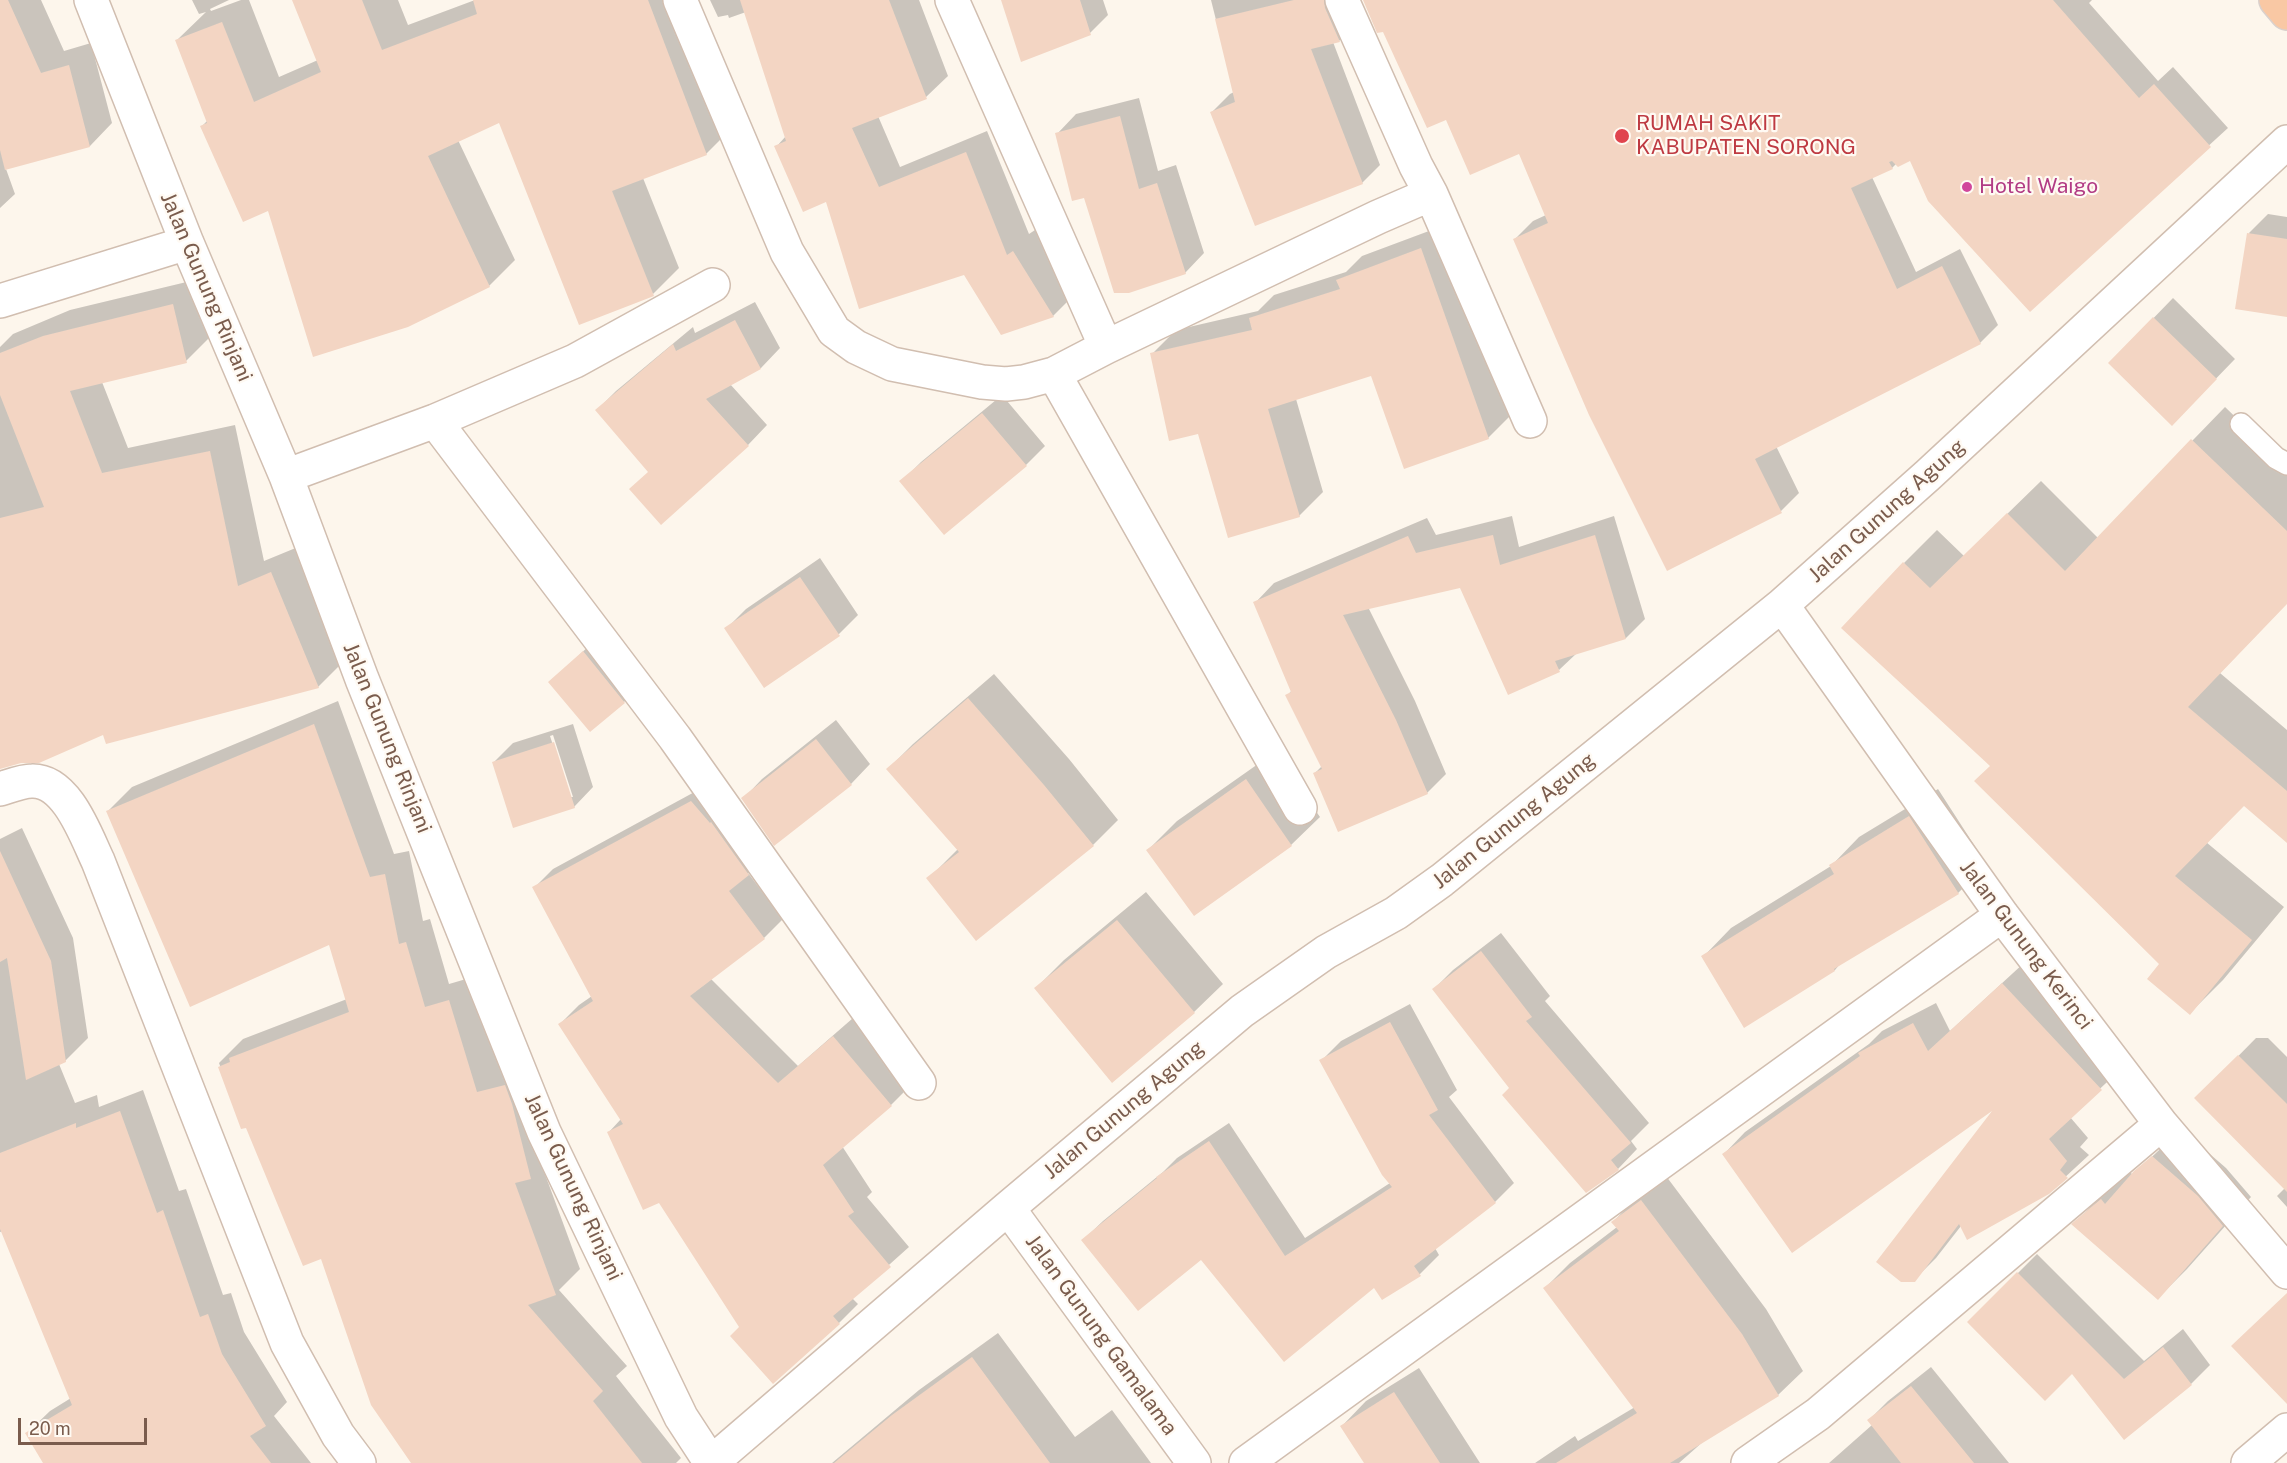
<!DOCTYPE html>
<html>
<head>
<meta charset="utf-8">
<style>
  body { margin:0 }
  #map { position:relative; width:2287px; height:1463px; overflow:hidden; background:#fdf6ec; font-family:"Public Sans",sans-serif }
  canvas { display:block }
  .scale { position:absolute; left:18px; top:1418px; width:129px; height:27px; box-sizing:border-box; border:3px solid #7a5c4d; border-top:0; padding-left:8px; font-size:18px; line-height:21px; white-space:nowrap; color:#7a5c4d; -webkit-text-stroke:4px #fffaf3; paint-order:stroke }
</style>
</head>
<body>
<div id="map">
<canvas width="2287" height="1463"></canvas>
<div class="scale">20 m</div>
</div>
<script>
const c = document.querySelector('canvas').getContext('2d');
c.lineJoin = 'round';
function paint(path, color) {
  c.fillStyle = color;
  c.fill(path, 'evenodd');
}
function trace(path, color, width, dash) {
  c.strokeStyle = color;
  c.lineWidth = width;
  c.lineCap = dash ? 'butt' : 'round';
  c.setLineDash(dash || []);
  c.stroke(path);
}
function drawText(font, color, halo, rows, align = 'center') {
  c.font = font + ' "Public Sans",sans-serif';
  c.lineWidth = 4.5;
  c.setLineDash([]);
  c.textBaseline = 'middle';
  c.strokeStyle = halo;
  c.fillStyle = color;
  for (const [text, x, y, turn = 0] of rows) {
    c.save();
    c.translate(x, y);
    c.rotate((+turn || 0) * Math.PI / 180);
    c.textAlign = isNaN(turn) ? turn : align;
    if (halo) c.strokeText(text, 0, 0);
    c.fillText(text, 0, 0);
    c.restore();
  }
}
paint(new Path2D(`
  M0,0H41L64,51L91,43L112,123L90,146L6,169L15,194L0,208Z
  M192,0H229L210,9L211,11L241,0H249L279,77L318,60L294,0H398L408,25L475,0H683L732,128L706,154L643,178L679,268L653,294L500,121L458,140L515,260L489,286L269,209L202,126L208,120L177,40L206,12L199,14Z
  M710,0H919L948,76L926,97L878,116L900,167L987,131L1029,234L1035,230L1075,294L1053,316L965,273L827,200L776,147L786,136L746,12L729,18L728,15L718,17Z
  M1003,0H1103L1108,15L1090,33Z
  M1211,0H1347L1357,23L1339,41L1333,42L1380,165L1362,183L1212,112L1230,94L1234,92Z
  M1364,0H2092L2089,3L2158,81L2173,67L2228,128L2030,309L1910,159L1896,164L1892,168L1872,177L1916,272L1960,249L1998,325L1980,343L1776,446L1799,493L1781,511L1668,569L1515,239L1533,221L1546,215L1519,152L1447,118Z
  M1139,98L1158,171L1176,165L1204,253L1185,273L1085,196L1057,134L1076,114Z
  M2268,214L2287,217V315L2249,233Z
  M1445,225L1512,414L1488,438L1372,375L1296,399L1323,492L1299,516L1199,433L1152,354L1176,330L1258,311L1274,295L1346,272L1362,256Z
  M199,279L212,335L186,361L102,382L128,448L235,425L264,561L298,547L344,661L318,687L104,732L0,768V347L13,334L70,310Z
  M2173,298L2235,359L2172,424L2110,363Z
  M755,302L780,348L761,368L730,384L767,425L748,445L649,471L597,410L616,391L693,327L695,333Z
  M1002,395L1045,446L1026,465L901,482L921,462Z
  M2225,407L2287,467V603L2220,673L2287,730V826L2244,804L2206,842L2284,907L2223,980L2190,1013L2161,964L1992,766L1904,563L1937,530L1964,556L2041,481L2098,538Z
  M1512,516L1519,547L1614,516L1645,619L1626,638L1577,653L1559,670L1461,586L1368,607L1415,701L1446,774L1427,793L1315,773L1322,766L1287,696L1292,690L1255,603L1274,583L1427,518L1436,535Z
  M820,558L858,615L839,634L726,629L746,609Z
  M603,633L643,682L624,702L550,682Z
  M994,674L1069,759L1118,820L1093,845L928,879L958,849L888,769L913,744Z
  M338,701L394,854L409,851L423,921L430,919L449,984L473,977L554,1153L542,1166L580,1269L559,1290L627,1366L616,1376L681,1458L676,1463H413L322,1257L247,1126L242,1127L219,1063L243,1039L347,999L330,943L108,811L132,787Z
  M836,720L870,764L851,784L743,799L762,779Z
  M573,724L593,787L574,807L494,762L513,743ZM553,735L573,797H570L550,736Z
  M1275,752L1320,817L1291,845L1194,914L1148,850L1177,821Z
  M711,783L767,854L748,873L783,919L764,938L711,979L798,1066L853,1018L910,1086L891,1105L842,1146L872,1192L867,1197L909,1247L852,1298L858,1304L839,1323L741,1327L659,1201L609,1132L621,1119L560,1024L579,1005L592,996L534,888L553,869Z
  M1938,789L1987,865L1958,893L1841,963L1835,970L1744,1026L1703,957L1731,928L1831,866L1859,837Z
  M22,828L73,938L88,1038L65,1061L59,1064L75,1103L97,1095L99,1107L143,1090L179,1191L186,1189L223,1295L231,1293L244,1332L287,1402L274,1416L311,1463H45L27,1433L50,1411L71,1398L3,1231L0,1232V839Z
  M1146,892L1223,984L1194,1012L1036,988L1064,960Z
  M1501,933L1550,996L1545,1001L1649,1123L1631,1141L1637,1149L1618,1169L1510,1088L1434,989L1453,970Z
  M2025,962L2123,1067L2070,1117L2088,1138L2080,1147L2089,1155L2048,1193L1961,1226L1936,1258L1914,1280L1997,1106L1724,1154L1745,1132L1869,1044L1882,1031L1936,1003L1950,1031Z
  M1410,1004L1457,1090L1449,1097L1514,1183L1495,1202L1435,1248L1439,1255L1420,1274L1374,1285L1083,1240L1103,1221L1163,1172L1177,1158L1229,1123L1305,1238L1390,1183L1321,1061L1341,1041Z
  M2256,1038H2268L2287,1057V1207L2277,1196L2285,1188L2197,1098Z
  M2181,1129L2226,1168L2251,1197L2187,1269L2158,1298L2073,1224L2102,1196L2130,1172L2133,1175Z
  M1666,1176L1766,1309L1803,1371L1778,1395L1705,1440L1679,1463H1535L1575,1436L1578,1441L1635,1407L1545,1288L1570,1263L1617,1227L1613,1222L1637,1197Z
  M2037,1254L2144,1361L2183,1329L2210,1365L2191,1384L2124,1438L2072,1372L1969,1322Z
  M998,1333L1075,1437L1112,1410L1151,1463H832L919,1390Z
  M1931,1367L2009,1463H1829L1872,1425L1869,1420L1888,1401Z
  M1419,1368L1480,1463H1366L1342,1426L1366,1401Z`), '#0003');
paint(new Path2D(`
  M0,0H8L41,73L69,65L90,147L5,170L0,150Z
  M292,0H362L382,50L477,14L473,0H648L707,155L612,191L654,296L579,325L499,123L428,156L490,287L408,327L313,357L268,211L243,222L200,126L207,123L175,40L222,22L254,102L321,72Z
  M740,0H889L927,99L852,128L879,187L966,152L1007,255L1013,251L1054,317L1001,335L964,275L859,309L826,202L803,212L774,146L786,141Z
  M1001,0H1080L1091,35L1021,62Z
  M1294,0H1324L1325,8L1340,42L1311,49L1363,184L1255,226L1210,112L1235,102L1215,19Z
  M1363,0H2053L2139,98L2154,84L2211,147L2030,312L1928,201L1910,161L1898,167L1892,161L1889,162L1893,169L1851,188L1897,289L1942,266L1981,344L1755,459L1782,513L1667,571L1589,415L1513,239L1548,223L1519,154L1470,175L1446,120L1427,128L1383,32L1377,33Z
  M1120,116L1139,189L1157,183L1186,274L1129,293H1114L1084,198L1072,201L1055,133Z
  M2247,233L2287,239V317L2235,309Z
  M1421,248L1489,439L1404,469L1371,376L1268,409L1300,517L1228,538L1198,434L1169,441L1150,353L1252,330L1249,318L1340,289L1336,280Z
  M173,304L187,363L70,391L102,473L210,451L238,586L271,572L319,688L106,744L103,735L39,763H21L0,769V518L44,507L0,395V353L43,336Z
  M2153,317L2217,379L2172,426L2108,363Z
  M735,320L761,369L706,399L749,446L661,525L629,489L648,472L595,410L673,344L676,351Z
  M982,413L1027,466L944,535L899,481Z
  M2191,439L2287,531V604L2188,707L2287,791V843L2244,806L2175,876L2252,940L2190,1015L2147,979L2159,964L1974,781L1990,766L1841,628L1903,562L1930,588L2007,513L2065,571Z
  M1493,535L1500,565L1595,535L1626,639L1555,661L1560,672L1508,695L1460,588L1343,615L1396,720L1428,794L1338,832L1313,773L1322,769L1285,695L1291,692L1253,602L1408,536L1416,553Z
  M800,577L840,636L764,688L724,628Z
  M583,651L625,703L590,732L548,682Z
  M968,698L1044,785L1094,846L976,941L926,878L959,852L886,769Z
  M314,724L370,877L385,874L399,944L406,942L425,1007L449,1000L477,1092L505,1085L512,1104L531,1179L515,1183L556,1295L528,1305L603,1391L593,1401L642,1463H411L371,1405L321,1259L303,1266L246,1128L241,1129L218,1067L230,1062L229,1058L349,1012L329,945L190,1007L106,811Z
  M816,739L852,785L774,846L741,798Z
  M554,742L575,808L513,828L492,762Z
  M1246,779L1292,846L1194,916L1146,850Z
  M691,801L710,823L711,822L749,875L729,891L765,939L690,996L778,1083L833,1036L892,1106L823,1165L854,1212L848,1216L891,1267L833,1316L840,1324L773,1384L730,1336L739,1327L659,1203L643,1210L607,1132L623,1124L558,1024L593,1001L532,887Z
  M1909,816L1959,894L1834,969L1835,971L1744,1028L1701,956L1834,874L1829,865Z
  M0,851L51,961L66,1062L26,1080L7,958L0,962Z
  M1117,920L1195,1013L1112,1083L1034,988Z
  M1481,951L1532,1017L1526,1021L1631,1143L1611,1160L1619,1170L1586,1193L1502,1095L1509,1088L1432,989Z
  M2002,983L2102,1090L2049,1139L2067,1161L2060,1170L2068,1178L2049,1194L1967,1240L1959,1224L1915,1282H1901L1876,1262L1992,1111L1792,1253L1722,1154L1860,1056L1858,1053L1913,1023L1928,1051Z
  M1390,1022L1438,1110L1429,1115L1496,1203L1414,1266L1421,1276L1382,1300L1374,1288L1284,1362L1201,1260L1138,1311L1081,1240L1157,1178L1156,1177L1209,1141L1285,1256L1392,1187L1382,1175L1319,1060Z
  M2238,1055L2287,1104V1192L2194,1098Z
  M120,1111L157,1213L163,1210L200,1317L208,1314L222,1354L266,1426L250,1436L271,1463H43L25,1433L72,1405L0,1229V1153L76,1123V1128Z
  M2152,1156L2198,1196L2223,1226L2158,1300L2071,1224L2101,1199L2105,1204L2134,1171Z
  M1641,1200L1742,1334L1779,1396L1670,1463H1556L1637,1413L1543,1288L1619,1231L1611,1222Z
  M2017,1272L2124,1379L2163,1347L2192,1385L2124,1440L2072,1374L2045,1401L1967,1322Z
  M2287,1293V1404L2231,1346Z
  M972,1357L1050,1463H834L892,1415Z
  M1911,1386L1974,1463H1901L1867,1420Z
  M1394,1392L1440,1463H1364L1340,1426Z`), '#f3d5c3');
const service = new Path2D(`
  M2241,424L2276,458L2287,464`);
const minor = new Path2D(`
  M91,0L187,243L286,476L362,679L544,1132L681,1417L711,1463
  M680,0L787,252L834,331L856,347L892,364L982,382L1006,384L1024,382L1054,374L1106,347L1378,217L1431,194L1416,166L1342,0
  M952,0L1106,347
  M1431,194L1530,421
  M0,301L187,243
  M1054,374L1300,808
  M435,421L675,738L919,1083
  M286,476L435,421L575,361L713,285
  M1782,605L2002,915L2161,1124L2287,1272
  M0,789C10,786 22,781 32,781C67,780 86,836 98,861L287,1343L338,1435L359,1463
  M1008,1208L1194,1463
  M711,1463L1008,1208L1242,1011L1326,952L1396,913L1442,880L1782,605L1928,475L2287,142
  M1246,1463L2002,915
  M1748,1463L1818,1414L2161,1124
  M2248,1463L2287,1430`);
const trunk = new Path2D(`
  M2276,0L2287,13`);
trace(service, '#d1beb0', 24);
trace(minor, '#d1beb0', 36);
trace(trunk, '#dad1cd', 36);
trace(service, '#fff', 21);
trace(minor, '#fff', 33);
trace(trunk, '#f9c8a4', 33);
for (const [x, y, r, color] of [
  [1622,136,8,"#e0444e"],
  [1967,187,6,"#d1479c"]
]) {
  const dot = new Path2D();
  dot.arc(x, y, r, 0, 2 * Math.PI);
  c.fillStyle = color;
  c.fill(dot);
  trace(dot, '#fffaf3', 2);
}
drawText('21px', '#be3a42', '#fffaf3', [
  ["RUMAH SAKIT",1636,124],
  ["KABUPATEN SORONG",1636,148]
], 'left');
drawText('21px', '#b23c85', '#fffaf3', [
  ["Hotel Waigo",1979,187]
], 'left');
drawText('21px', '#7a5c4d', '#fffaf3', [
  ["Jalan Gunung Rinjani",206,287,67],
  ["Jalan Gunung Agung",1887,511,-42],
  ["Jalan Gunung Rinjani",387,738,68],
  ["Jalan Gunung Agung",1514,821,-39],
  ["Jalan Gunung Kerinci",2026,945,53],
  ["Jalan Gunung Agung",1124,1110,-40],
  ["Jalan Gunung Rinjani",573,1187,65],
  ["Jalan Gunung Gamalama",1101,1335,54]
]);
</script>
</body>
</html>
